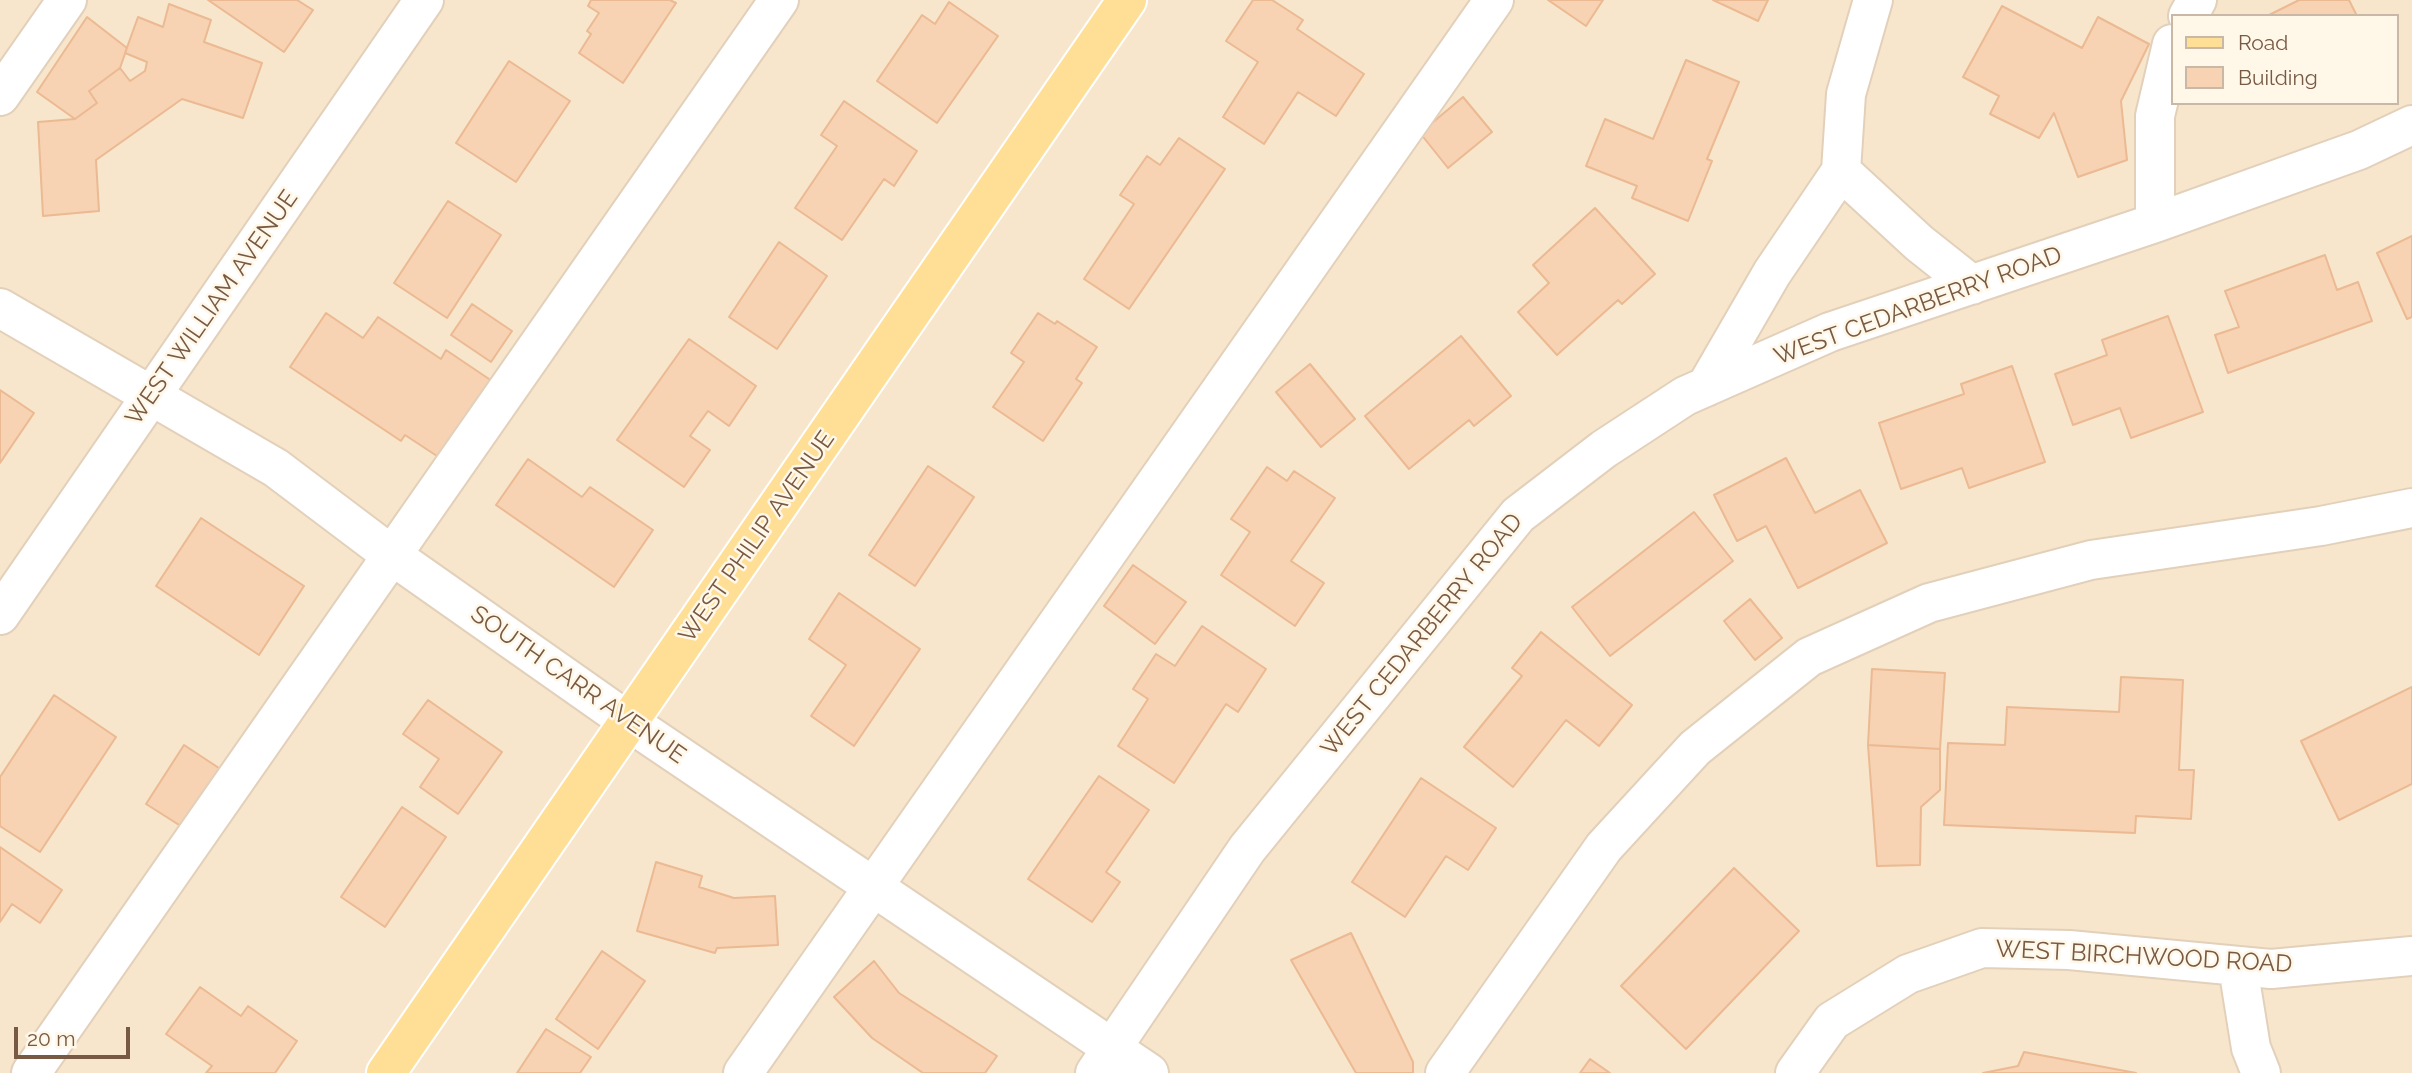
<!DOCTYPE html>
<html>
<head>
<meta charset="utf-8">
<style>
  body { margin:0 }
  #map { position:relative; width:2412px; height:1073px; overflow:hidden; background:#fff4de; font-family:Raleway,sans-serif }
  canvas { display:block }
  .legend { position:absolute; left:2171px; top:14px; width:228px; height:91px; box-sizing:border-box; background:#fff7e7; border:2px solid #c9b8a6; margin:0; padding:9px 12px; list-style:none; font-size:21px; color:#775944 }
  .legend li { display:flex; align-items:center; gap:14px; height:35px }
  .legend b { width:35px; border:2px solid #c9b8a6 }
  .scale { position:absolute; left:14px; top:1027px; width:116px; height:32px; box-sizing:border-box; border:4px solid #775944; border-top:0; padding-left:9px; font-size:21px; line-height:24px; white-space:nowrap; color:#775944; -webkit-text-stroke:5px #fff7e7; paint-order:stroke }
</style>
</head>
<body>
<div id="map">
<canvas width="2412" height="1073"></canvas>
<ul class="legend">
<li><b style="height:9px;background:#ffde95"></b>Road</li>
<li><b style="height:19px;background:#f7d2b3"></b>Building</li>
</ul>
<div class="scale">20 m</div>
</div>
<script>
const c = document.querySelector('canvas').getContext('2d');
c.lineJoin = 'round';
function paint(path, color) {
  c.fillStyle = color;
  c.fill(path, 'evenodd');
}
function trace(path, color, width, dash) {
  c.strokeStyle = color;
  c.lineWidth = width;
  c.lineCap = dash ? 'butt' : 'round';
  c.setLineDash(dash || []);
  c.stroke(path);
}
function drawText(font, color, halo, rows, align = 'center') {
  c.font = font + ' Raleway,sans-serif';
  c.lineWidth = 5;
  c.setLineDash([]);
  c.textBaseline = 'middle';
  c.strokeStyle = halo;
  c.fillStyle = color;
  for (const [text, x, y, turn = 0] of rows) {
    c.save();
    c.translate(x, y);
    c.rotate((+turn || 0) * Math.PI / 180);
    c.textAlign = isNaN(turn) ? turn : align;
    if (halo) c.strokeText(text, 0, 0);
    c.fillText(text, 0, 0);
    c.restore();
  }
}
paint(new Path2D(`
  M0,0H2412V1073H0ZM2172,16H2396V103H2172Z`), '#f7e6cc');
const building = new Path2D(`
  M208,0H297L313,10L284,52Z
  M591,0H670L676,3L623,83L579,53L591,34L587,31L599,13L588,6Z
  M1253,0H1272L1303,20L1297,29L1364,74L1336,116L1298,92L1264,144L1223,117L1258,62L1226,41Z
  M1548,0H1603L1586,26Z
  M1713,0H1768L1758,21Z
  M2299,0H2349L2357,16H2267Z
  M949,2L998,36L937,123L877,81L922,15L935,24Z
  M169,4L211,20L204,42L262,63L243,118L182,99L96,160L99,211L43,216L38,122L75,119L97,103L89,91L120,68L130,81L145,71L147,62L125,53L138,17L163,27Z
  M2002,6L2082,48L2098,17L2149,44L2121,101L2127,160L2078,177L2054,113L2039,138L1990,114L1999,96L1963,77Z
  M87,17L127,48L120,68L89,91L97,103L75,119L37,92Z
  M1686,60L1739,82L1707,159L1712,161L1688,221L1632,198L1637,186L1586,166L1605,119L1653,139Z
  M509,61L570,101L516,182L456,143Z
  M1463,97L1492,132L1448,168L1420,133Z
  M844,101L917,151L894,186L884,179L842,240L795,208L837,146L821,135Z
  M1179,138L1225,169L1129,309L1084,279L1134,204L1120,195L1147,156L1160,165Z
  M448,201L501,235L447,318L394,283Z
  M1595,208L1655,274L1622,304L1618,300L1557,355L1518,312L1549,283L1533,265Z
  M2412,236V317L2407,319L2377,253Z
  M779,242L827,276L777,349L729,317Z
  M2325,255L2337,290L2358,282L2372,321L2228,373L2215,335L2239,327L2225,291Z
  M472,304L512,331L491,362L451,335Z
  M326,313L363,338L378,317L441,359L446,350L492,381L440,458L405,435L401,441L290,367Z
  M1038,313L1055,324L1057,321L1097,347L1076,379L1082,383L1043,441L993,407L1024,362L1011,353Z
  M2168,316L2203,412L2131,438L2120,408L2073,425L2055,374L2107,355L2102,340Z
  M1461,336L1511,396L1474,426L1469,420L1409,469L1365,416Z
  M689,339L756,386L729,426L708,411L690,436L710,450L684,487L617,440Z
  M1310,364L1355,419L1321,447L1276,392Z
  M2012,366L2045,462L1969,488L1962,468L1901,489L1879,423L1964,394L1961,384Z
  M0,390L34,413L0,463Z
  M1786,458L1815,513L1860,490L1887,543L1798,588L1766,526L1737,541L1714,495Z
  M528,459L582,497L590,487L653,530L614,587L496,505Z
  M928,466L974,497L915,586L869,555Z
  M1267,467L1287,481L1294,471L1335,498L1291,561L1324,583L1295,626L1221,575L1250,532L1231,519Z
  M1694,512L1733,561L1610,656L1572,607Z
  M201,518L304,586L259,655L156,586Z
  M1133,565L1186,602L1155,644L1104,606Z
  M839,593L920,649L854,746L811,716L846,665L809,639Z
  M1750,599L1782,638L1755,660L1724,621Z
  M1202,626L1266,669L1238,712L1226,704L1174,783L1118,746L1148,699L1133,689L1156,654L1175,666Z
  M1541,632L1632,705L1599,746L1566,720L1513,787L1464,747L1522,676L1512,668Z
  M1872,669L1945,673L1940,749L1868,745Z
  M2121,677L2183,680L2179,770H2194L2191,819L2136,816L2135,833L1944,825L1948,743L2005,745L2007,707L2119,712Z
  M2412,687V784L2339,820L2301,741Z
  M54,695L116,737L40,852L0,826V777Z
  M428,700L502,752L458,814L420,787L439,759L403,734Z
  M184,745L225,772L187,830L146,804Z
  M1868,745L1940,749V790L1921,807L1920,865L1877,866Z
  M1099,776L1149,810L1106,872L1120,882L1092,922L1028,879Z
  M1421,778L1496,828L1468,870L1446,856L1405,917L1352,882Z
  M402,807L446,837L385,927L341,897Z
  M0,847L62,890L40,923L12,904L0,922Z
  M656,862L702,876L699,887L734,898L775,896L778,945L717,948L715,953L637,931Z
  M1734,868L1799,931L1686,1049L1621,986Z
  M1351,933L1413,1062V1073H1356L1291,960Z
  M602,951L645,981L598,1049L556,1019Z
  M874,961L899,993L997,1056L985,1073H923L872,1038L834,997Z
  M200,987L241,1016L248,1006L297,1041L275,1073H206L212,1066L166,1034Z
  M546,1029L591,1057L580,1073H517Z
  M2024,1052L2136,1073H1983L2018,1066Z
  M1590,1059L1610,1073H1580Z`);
paint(building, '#f7d2b3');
trace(building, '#ebb992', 2);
const minor = new Path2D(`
  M1873,0L1846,94L1841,171L1919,243L1972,285
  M2188,16L2197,0
  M0,96L67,0
  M2155,223V116L2172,44
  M0,308L276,468L390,554L629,722L1149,1073
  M1706,387L1772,273L1841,171
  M0,615L424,0
  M2238,967L2251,1048L2261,1073
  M31,1073L779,0
  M743,1073L1494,0
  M1095,1073L1247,849L1518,515L1604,449L1685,396L1830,332L2155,223L2359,150L2412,125
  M1445,1073L1604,847L1695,748L1809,657L1929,603L2091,560L2321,526L2412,508
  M1795,1073L1832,1021L1908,974L1982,948L2069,950L2271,969L2412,956`);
const major = new Path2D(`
  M386,1073L1127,0`);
trace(minor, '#e3d0ba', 42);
trace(major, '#fff', 42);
trace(minor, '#fff', 38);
trace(major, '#ffde95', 38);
drawText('24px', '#775944', '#fff7e7', [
  ["WEST CEDARBERRY ROAD",1918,306,-20],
  ["WEST WILLIAM AVENUE",212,308,-55],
  ["WEST PHILIP AVENUE",757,537,-55],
  ["WEST CEDARBERRY ROAD",1422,635,-51],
  ["SOUTH CARR AVENUE",578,685,35],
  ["WEST BIRCHWOOD ROAD",2144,957,3]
]);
</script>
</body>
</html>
